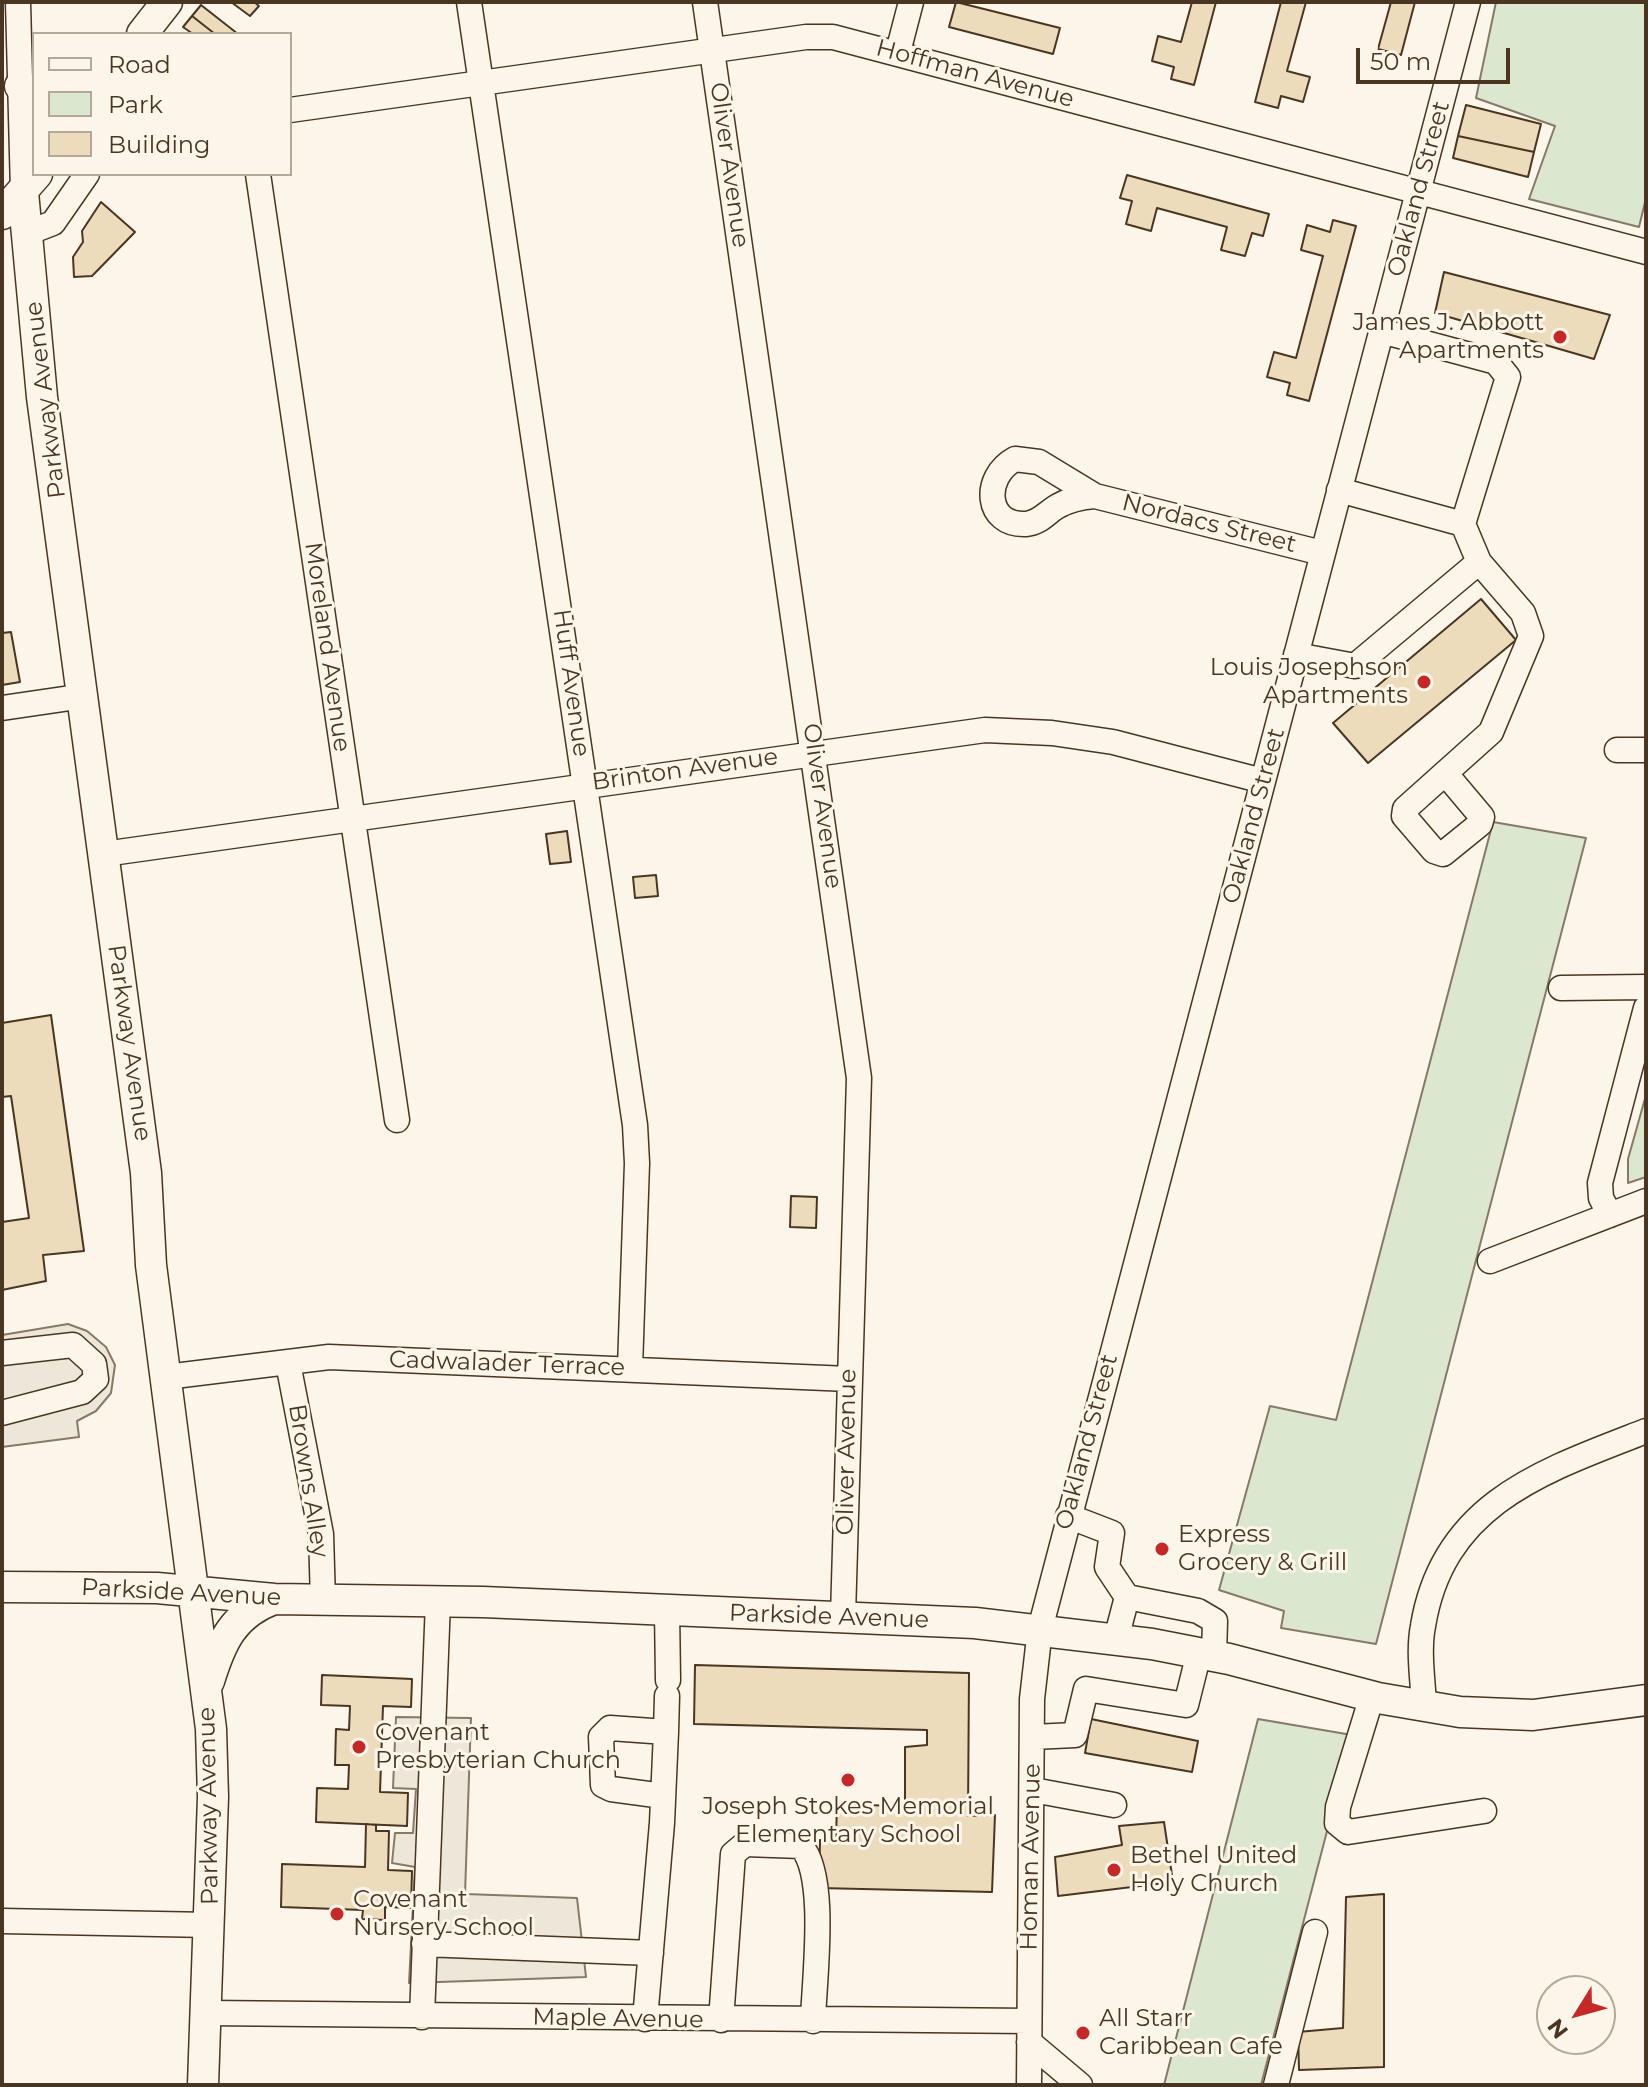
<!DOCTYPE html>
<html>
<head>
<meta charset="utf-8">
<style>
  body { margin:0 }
  #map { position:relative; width:1648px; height:2087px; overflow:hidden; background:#fbf6e9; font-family:Montserrat,sans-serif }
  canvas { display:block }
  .frame { position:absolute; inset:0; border:4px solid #4a3520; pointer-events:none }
  .legend { position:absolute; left:32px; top:32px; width:260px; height:144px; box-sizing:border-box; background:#fbf6e9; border:2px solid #b4a999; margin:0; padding:10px 14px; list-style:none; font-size:24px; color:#4a3520 }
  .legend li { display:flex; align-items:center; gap:16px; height:40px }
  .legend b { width:40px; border:2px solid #b4a999 }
  .north { position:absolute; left:1536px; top:1975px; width:80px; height:80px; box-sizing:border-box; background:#fbf6e9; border:2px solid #b4a999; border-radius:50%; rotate:233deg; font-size:22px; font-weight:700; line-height:32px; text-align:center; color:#4a3520 }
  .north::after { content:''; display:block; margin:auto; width:28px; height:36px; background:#c62828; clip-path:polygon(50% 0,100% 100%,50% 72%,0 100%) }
  .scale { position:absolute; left:1356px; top:48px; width:154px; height:36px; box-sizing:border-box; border:4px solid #4a3520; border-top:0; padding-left:10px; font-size:24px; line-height:28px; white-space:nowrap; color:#4a3520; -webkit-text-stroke:6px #fbf6e9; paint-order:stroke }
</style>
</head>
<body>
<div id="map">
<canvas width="1648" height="2087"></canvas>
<div class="frame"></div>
<ul class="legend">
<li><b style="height:10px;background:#fbf6e9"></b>Road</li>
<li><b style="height:22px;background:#dce7d0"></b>Park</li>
<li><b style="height:22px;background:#ecdcbc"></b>Building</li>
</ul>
<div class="north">N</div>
<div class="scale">50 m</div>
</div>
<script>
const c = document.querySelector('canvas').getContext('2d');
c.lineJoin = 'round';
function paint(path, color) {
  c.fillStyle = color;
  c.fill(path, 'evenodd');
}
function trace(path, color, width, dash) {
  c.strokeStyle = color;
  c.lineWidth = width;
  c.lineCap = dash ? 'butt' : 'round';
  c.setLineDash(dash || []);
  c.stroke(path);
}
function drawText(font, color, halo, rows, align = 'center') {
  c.font = font + ' Montserrat,sans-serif';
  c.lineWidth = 6;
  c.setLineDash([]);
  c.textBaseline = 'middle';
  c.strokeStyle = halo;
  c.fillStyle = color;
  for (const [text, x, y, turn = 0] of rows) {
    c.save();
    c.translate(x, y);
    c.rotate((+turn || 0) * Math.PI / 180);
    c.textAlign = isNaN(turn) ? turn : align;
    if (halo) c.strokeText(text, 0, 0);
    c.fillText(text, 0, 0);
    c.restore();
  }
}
const green = new Path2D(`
  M1496,2H1646V198L1639,227L1529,199L1555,126L1476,98Z
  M1493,822L1586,838L1376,1644L1281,1628L1284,1611L1219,1590L1270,1406L1336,1420Z
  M1646,1095V1177L1628,1183V1159Z
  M1258,1719L1352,1735L1261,2085H1164Z`);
paint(green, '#dce7d0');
trace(green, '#887966', 2);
const parking = new Path2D(`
  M68,1324L87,1331L106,1347L115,1365L111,1393L96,1411L77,1421L79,1437L2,1447V1335Z
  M396,1717L471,1718L465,1894L577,1898L586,1977L409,1983L415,1867L392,1863L395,1833H413L416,1789L393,1788Z`);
paint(parking, '#ede7d9');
trace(parking, '#887966', 2);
const building = new Path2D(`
  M231,2H254L259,6L250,16Z
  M956,2L1060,28L1053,54L949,27Z
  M1192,2H1216L1194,85L1171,79L1174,67L1152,61L1158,36L1181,42Z
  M1281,2H1306L1287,71L1310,77L1303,102L1281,96L1278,108L1255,102Z
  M1391,2H1415L1401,55L1378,49Z
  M201,5L238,34H215L192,16Z
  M192,16L215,34H193L183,27Z
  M1466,105L1541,124L1534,152L1458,136Z
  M1458,136L1534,152L1528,177L1453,158Z
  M1127,175L1269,214L1263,236L1252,233L1245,256L1221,250L1227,227L1157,208L1151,231L1126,224L1132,201L1120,198Z
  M101,202L135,232L92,276L74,277L73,257L83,242L82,231Z
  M1333,220L1356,226L1309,401L1287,395L1290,383L1267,377L1274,352L1296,358L1323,256L1301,250L1307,225L1330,232Z
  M1444,272L1610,315L1594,359L1435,313Z
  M1481,599L1516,640L1368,763L1333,723Z
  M11,632L20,682L2,685V633Z
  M567,831L571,862L550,864L546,834Z
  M656,875L658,896L635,898L633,877Z
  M51,1015L84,1251L43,1255L46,1281L2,1290V1222L29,1218L11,1096L2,1097V1023Z
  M791,1196L817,1197L816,1228L790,1227Z
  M695,1665L969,1673L968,1816L995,1815L992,1892L819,1888L820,1840L836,1839L837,1803L905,1807V1747L927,1745V1730L694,1724Z
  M322,1675L412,1679L411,1707L383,1706L380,1792L408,1793L407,1826L316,1822L317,1788L348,1789L349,1765H335L336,1729L349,1730L350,1706L321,1705Z
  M1091,1719L1198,1741L1192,1772L1085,1753Z
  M1164,1822L1173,1882L1058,1896L1055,1857L1122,1845L1119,1826Z
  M366,1824L376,1825V1831H389L388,1870L412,1871L411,1908L385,1907V1920L362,1919L363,1910L281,1907L282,1864L365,1867Z
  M1384,1894V2067L1299,2070L1298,2032L1343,2028L1346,1897Z`);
paint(building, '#ecdcbc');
trace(building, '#4a3520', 2);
const minor = new Path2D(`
  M18,2L23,192
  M469,2L635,1125L637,1163L630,1368
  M705,2L859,1078L843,1616
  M898,52L911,2
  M290,110L806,37H833L1646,252
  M258,174L397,1120
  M27,233L53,223L87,174
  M1381,331L1496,362L1508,377L1463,524L1479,562L1523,613L1531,636L1491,732L1405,809L1404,816L1434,851L1443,854L1480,824L1482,817L1445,773
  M1015,459L1039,462L1095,496C1082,497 1070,499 1058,506C1047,512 1040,523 1026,524C985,526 982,477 1015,459Z
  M1339,490L1463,524
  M1095,496L1322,553
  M1296,655L1355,666L1479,562
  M2,708L84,696
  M1617,750H1646
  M104,854L985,730L1052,733L1113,742L1263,781
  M1561,988L1646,987
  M1610,1215L1601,1198L1600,1183L1646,1008
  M1490,1261L1646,1201
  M2,1353L73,1345L94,1364L96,1379L82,1392L2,1413
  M288,1363L321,1534L323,1601
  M166,1377L329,1357L849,1379
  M1068,1516L1112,1533L1107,1567L1127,1597L1116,1639
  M1127,1597L1198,1611L1215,1621L1214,1656
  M667,1610L668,1680
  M1372,1696L1338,1807L1337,1823L1348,1832L1484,1811
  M1424,1706C1423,1680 1418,1652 1423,1626C1443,1503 1543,1471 1646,1431
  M666,1732L667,1696
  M1033,1737L1075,1735L1086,1689L1186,1705L1199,1653
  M1033,1790L1114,1805
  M2,1921L210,1925
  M424,1944L651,1953
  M207,2013L1029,2021
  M422,2017L438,1601
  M645,2019L662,1823L666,1732L610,1728L601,1737L603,1785L611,1789L663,1796
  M721,2020L733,1854L745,1844L801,1846C828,1876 814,1979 813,2021
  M1029,2042L1080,2085
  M1029,2085L1032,1699L1040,1629L1468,2
  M1276,2085L1315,1932`);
const major = new Path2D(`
  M142,34L167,2
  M20,86L34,97
  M23,192L42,397L146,1173L151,1265L211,1729L213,1797L203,2085
  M2,214L37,174
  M2,1587L157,1588L274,1599L483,1602L975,1623L1152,1644L1229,1659L1378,1698L1460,1712L1533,1715L1646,1700
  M209,1681C221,1642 233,1614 274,1599`);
trace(minor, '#4a3520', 27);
trace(major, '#4a3520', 33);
trace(minor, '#fbf6e9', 24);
trace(major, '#fbf6e9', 30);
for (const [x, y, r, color] of [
  [1560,337,8,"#c62828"],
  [1424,682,8,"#c62828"],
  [1162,1549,8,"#c62828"],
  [359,1747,8,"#c62828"],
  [848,1780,8,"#c62828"],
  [1114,1870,8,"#c62828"],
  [337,1914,8,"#c62828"],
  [1083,2033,8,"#c62828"]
]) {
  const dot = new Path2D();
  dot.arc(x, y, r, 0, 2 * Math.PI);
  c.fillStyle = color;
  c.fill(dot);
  trace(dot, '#fbf6e9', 3);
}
drawText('24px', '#4a3520', '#fbf6e9', [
  ["Hoffman Avenue",975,74,15],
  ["Oliver Avenue",729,165,82],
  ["Oakland Street",1419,189,-75],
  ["Parkway Avenue",46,400,-97],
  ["Nordacs Street",1209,524,14],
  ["Moreland Avenue",327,647,82],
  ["Huff Avenue",571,683,82],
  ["Brinton Avenue",685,770,-8],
  ["Oliver Avenue",822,806,82],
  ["Oakland Street",1254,816,-75],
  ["Parkway Avenue",129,1043,82],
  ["Cadwalader Terrace",507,1364,2],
  ["Oakland Street",1087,1442,-75],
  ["Oliver Avenue",847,1452,-89],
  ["Browns Alley",308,1481,81],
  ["Parkside Avenue",181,1593,3],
  ["Parkside Avenue",829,1617,2],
  ["Parkway Avenue",209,1806,-91],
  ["Homan Avenue",1031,1857,-89],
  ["Maple Avenue",618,2019,1]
]);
drawText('24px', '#4a3520', '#fbf6e9', [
  ["James J. Abbott",1544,323,"right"],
  ["Apartments",1544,351,"right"],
  ["Louis Josephson",1408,668,"right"],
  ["Apartments",1408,696,"right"],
  ["Express",1178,1535],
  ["Grocery & Grill",1178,1563],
  ["Covenant",375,1733],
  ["Presbyterian Church",375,1761],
  ["Joseph Stokes Memorial",848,1807,"center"],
  ["Elementary School",848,1835,"center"],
  ["Bethel United",1130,1856],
  ["Holy Church",1130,1884],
  ["Covenant",353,1900],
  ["Nursery School",353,1928],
  ["All Starr",1099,2019],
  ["Caribbean Cafe",1099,2047]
], 'left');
</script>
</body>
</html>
